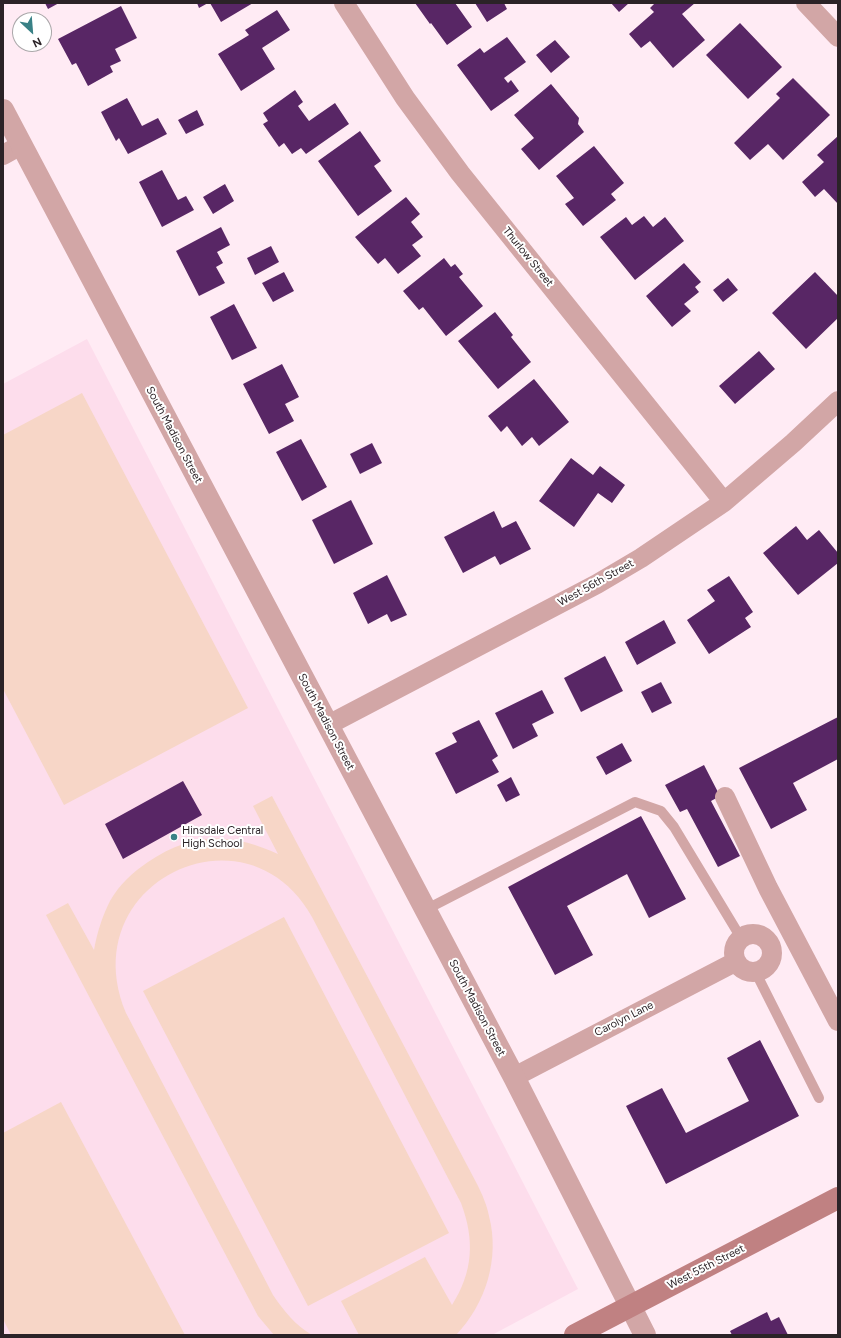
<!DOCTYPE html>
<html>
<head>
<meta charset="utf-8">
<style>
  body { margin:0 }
  #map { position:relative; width:841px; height:1338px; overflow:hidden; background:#ffebf4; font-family:Figtree,sans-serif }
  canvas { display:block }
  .frame { position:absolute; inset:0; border:4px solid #2b2327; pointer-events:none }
  .north { position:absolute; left:12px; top:12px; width:40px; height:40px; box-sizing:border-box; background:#fff; border:1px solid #aaa7a9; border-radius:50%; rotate:154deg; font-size:11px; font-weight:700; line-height:16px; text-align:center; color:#2b2327 }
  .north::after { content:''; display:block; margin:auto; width:14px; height:18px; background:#398186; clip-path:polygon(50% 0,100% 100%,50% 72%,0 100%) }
</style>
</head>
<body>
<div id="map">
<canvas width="841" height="1338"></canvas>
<div class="frame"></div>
<div class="north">N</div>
</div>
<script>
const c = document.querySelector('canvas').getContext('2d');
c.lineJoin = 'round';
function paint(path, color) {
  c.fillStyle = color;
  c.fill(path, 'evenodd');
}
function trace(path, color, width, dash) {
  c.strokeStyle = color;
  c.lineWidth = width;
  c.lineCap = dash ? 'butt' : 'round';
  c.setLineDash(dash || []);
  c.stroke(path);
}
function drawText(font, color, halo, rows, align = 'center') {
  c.font = font + ' Figtree,sans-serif';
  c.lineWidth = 4;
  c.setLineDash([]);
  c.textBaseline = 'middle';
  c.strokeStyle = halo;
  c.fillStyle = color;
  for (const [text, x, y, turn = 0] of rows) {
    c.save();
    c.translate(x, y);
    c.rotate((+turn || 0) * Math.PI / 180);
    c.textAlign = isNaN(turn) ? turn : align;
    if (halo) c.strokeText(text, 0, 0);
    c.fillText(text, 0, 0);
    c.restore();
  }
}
paint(new Path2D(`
  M87,339L578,1289L492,1335H3V384Z`), '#fdddec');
paint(new Path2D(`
  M82,393L248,708L64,805L3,689V435Z
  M272,796L477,1184C482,1194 487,1205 489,1216C500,1258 486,1304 456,1335H359L341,1301L425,1257L452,1305C473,1272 475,1240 461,1203L312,917C246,799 72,883 126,1013L273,1295C284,1311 295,1325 312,1335H274L258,1316L46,915L68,903L94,950C97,933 102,917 110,901C119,885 133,872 148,862C192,832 231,832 278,854L253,806Z
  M284,917L449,1233L308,1306L143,991Z
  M61,1102L185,1335H11L3,1319V1133Z`), '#f7d6c7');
paint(new Path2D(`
  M45,3H59L48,9Z
  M197,3H208L199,8Z
  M210,3H253L221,22Z
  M415,3H455L472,27L447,45L431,23L430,24Z
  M475,3H504L507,9L487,22Z
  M611,3H629L619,12Z
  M655,3H695L682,14L705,40L673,68L650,41L641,48L629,34L654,12L650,8Z
  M121,6L137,38L115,49L121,61L110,66L113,72L88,86L76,63L72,65L58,39Z
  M277,10L290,30L262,48L275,69L241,91L218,54L249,35L245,30Z
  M740,23L782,67L748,99L706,55Z
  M507,37L526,62L504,78L508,83L511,80L519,91L491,111L457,65L480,48L484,53Z
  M555,40L570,57L551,73L536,55Z
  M793,78L830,115L783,160L768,144L750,160L734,143L780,98L776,94Z
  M551,84L579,118L578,124L584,132L539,170L521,149L534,138L514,115Z
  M295,90L303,102L298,106L309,121L335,103L349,124L306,154L301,148L292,154L284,143L279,147L263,124L268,121L263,113Z
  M127,98L142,126L158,118L167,134L128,154L119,138L116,141L101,112Z
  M197,110L204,125L186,134L178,120Z
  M360,131L381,161L374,166L392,191L358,216L318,161Z
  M838,136V204L824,189L815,197L802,182L824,162L817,155Z
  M594,146L624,183L611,194L616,200L583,226L565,204L574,198L556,176Z
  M162,170L178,200L186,196L194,210L162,227L139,182Z
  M225,184L234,201L213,214L203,197Z
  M406,197L420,214L411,222L423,237L412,245L421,256L398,274L385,258L378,264L355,237Z
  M644,216L653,227L665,217L684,241L635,280L600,237L626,217L632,225Z
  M221,227L230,245L217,252L223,263L216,267L225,283L199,296L176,251Z
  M271,246L279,262L255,275L247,258Z
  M444,258L451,267L455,264L463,274L459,277L483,306L446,336L423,307L419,310L403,291Z
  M684,263L701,282L695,287L699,292L684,304L691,311L672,327L646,296Z
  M284,272L294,291L273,302L262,283Z
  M815,272L838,296V318L806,349L772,313Z
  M728,278L738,290L723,302L713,290Z
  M234,304L257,348L232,360L210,317Z
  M495,312L513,335L511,337L531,362L498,389L458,341Z
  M759,351L775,369L735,404L719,386Z
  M282,364L299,397L285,404L294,421L269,434L243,384Z
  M534,379L569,422L539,446L532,437L522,446L507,426L501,432L488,416Z
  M301,439L327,487L302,501L276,452Z
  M372,443L382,463L360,474L350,454Z
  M571,458L593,475L600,466L625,485L612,503L598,493L574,527L539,501Z
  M351,500L373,544L334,564L312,520Z
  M494,511L502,528L516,521L531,549L500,565L495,556L463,573L444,537Z
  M796,526L807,540L819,530L838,553V563L798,595L763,553Z
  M387,575L407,615L391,622L387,614L368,624L353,593Z
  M729,576L753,612L745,618L751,627L709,654L687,620L715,601L707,590Z
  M664,620L676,643L637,665L625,642Z
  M605,656L623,691L581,712L564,678Z
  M661,682L672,703L652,713L641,692Z
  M542,690L554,713L532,724L538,736L513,749L495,713Z
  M838,717V759L793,783L807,810L771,829L739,768Z
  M479,720L498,756L492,760L499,772L456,794L435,753L457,742L452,733Z
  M622,743L632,761L606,775L596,757Z
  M704,765L720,796L711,801L740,856L718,867L687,809L680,812L665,785Z
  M511,777L520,795L506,802L497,785Z
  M183,781L202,815L123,859L105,824Z
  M641,816L686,899L649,918L627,874L567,906L593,955L555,975L508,887Z
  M760,1040L799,1116L666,1184L626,1106L662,1088L686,1133L749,1101L727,1058Z
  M767,1312L771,1321L779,1317L788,1335H732L730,1331Z`), '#582665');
trace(new Path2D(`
  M425,910L635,802L661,811L674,827L741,938
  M756,973L819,1098`), '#d2a6a6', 10);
trace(new Path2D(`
  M344,3L405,98L460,173L724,502
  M806,3L838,37
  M3,155L21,145
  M328,725L597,584L641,558L724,502L793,443L838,401
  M725,797L768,888L838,1021
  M734 953a19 19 0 1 1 38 0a19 19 0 1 1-38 0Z
  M514,1077L735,962`), '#d2a6a6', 20);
trace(new Path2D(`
  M3,110L514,1077L645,1335`), '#d2a6a6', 22);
trace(new Path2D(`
  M575,1335L838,1198`), '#c08182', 22);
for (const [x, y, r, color] of [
  [174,837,4,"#398186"]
]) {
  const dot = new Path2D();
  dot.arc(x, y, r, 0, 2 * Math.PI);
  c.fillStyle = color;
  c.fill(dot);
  trace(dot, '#fff', 1.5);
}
drawText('11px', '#2b2327', '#fff', [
  ["Thurlow Street",528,257,51],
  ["South Madison Street",174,435,62],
  ["West 56th Street",596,583,-29],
  ["South Madison Street",326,722,62],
  ["South Madison Street",477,1008,62],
  ["Carolyn Lane",624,1019,-27],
  ["West 55th Street",706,1267,-27]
]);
drawText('11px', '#2b2327', '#fff', [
  ["Hinsdale Central",182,831],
  ["High School",182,844]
], 'left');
</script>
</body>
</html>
